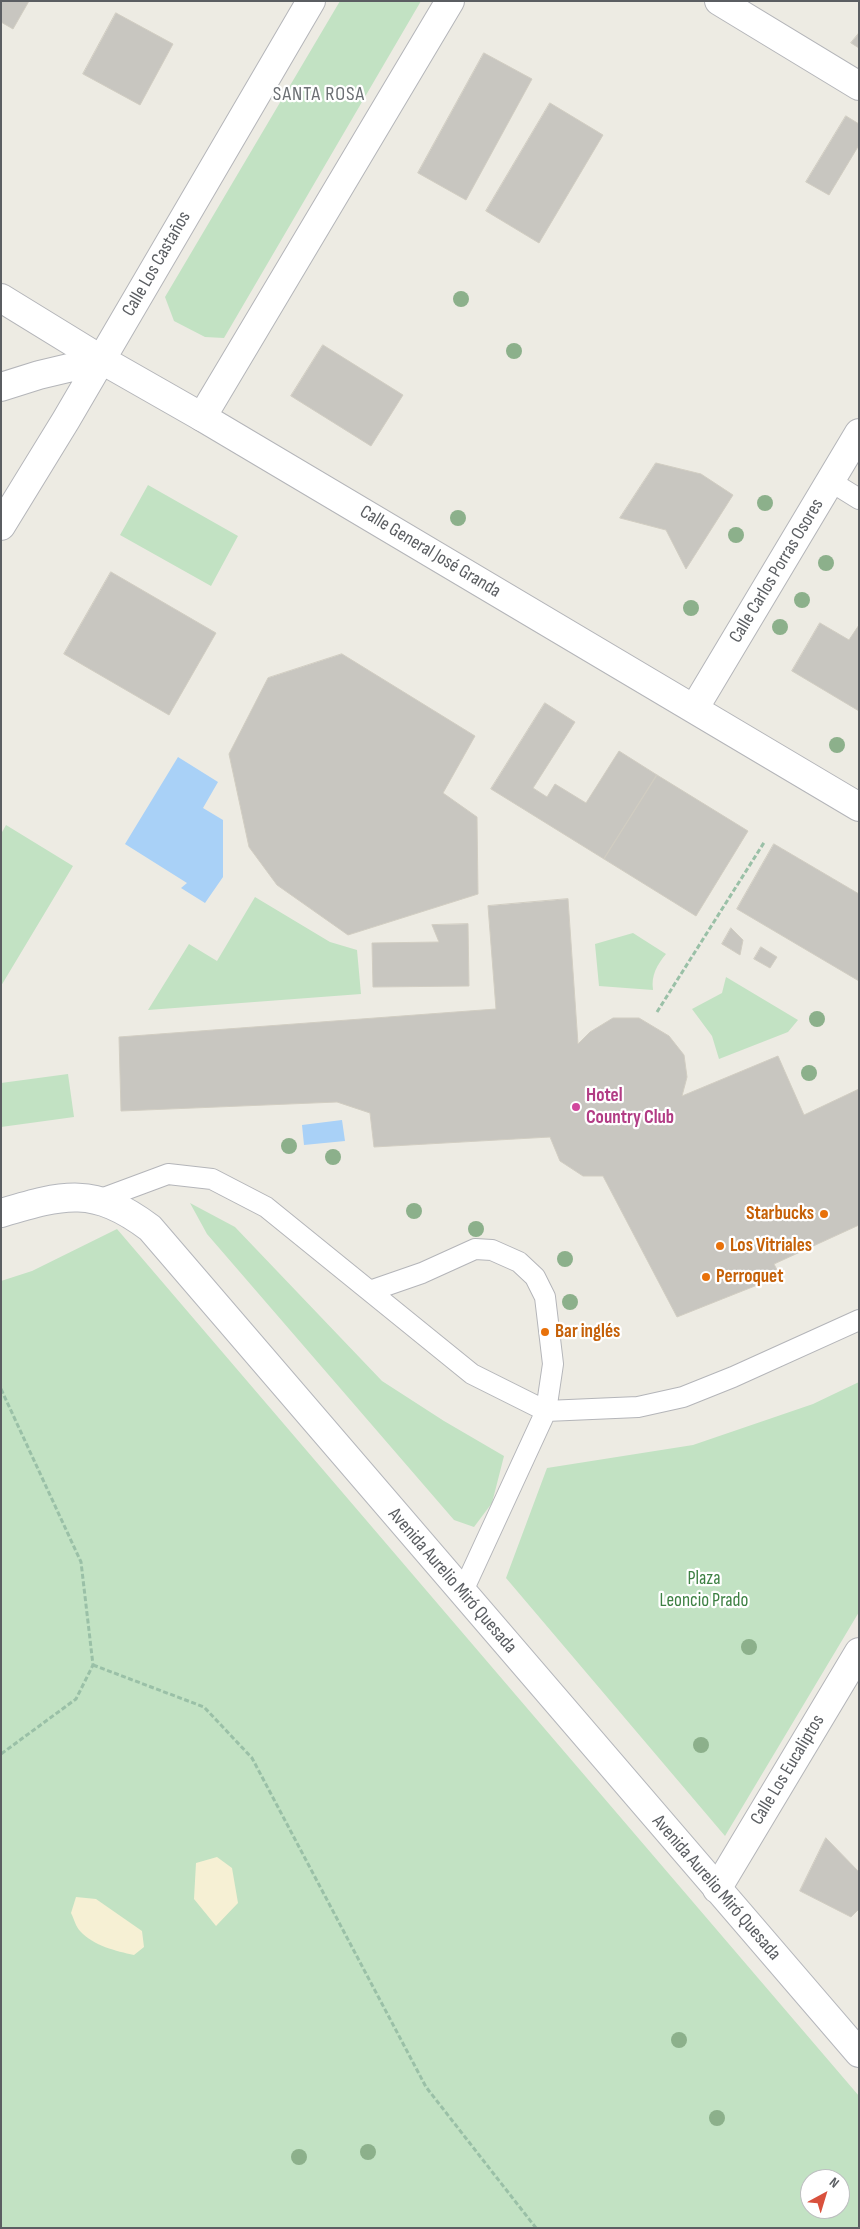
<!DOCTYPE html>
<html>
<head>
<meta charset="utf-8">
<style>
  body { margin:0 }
  #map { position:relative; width:860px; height:2229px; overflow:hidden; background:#edebe3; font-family:"Sofia Sans Condensed",sans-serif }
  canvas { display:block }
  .frame { position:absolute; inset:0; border:2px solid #5b5e62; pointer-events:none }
  .north { position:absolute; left:800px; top:2169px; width:50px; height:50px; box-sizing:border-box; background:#fff; border:1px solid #bdbfc0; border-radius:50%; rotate:39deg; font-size:14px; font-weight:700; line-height:20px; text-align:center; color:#5b5e62 }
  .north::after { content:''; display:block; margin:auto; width:18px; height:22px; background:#d9513d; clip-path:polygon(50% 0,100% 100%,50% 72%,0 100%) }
</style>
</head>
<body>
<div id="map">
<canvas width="860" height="2229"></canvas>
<div class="frame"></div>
<div class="north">N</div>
</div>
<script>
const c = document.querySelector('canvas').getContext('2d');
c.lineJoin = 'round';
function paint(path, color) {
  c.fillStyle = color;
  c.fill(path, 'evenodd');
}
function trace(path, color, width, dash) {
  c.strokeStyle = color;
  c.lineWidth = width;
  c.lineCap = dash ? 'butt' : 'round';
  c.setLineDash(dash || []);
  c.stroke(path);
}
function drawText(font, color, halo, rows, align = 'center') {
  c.font = font + ' "Sofia Sans Condensed",sans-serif';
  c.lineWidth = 4.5;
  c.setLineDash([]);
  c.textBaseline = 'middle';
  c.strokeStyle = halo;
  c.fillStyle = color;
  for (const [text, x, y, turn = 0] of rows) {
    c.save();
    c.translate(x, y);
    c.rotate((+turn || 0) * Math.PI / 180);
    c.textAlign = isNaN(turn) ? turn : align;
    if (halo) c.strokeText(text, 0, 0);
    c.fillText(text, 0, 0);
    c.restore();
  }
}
paint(new Path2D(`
  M340,1H421L224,338L205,337L174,321L165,297Z
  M148,485L238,536L211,586L120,535Z
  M6,825L73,866L1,986V834Z
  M255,897L330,942L357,950L361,994L148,1010L189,944L217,961Z
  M633,933L666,954C657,965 651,975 653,990L599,986L595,944Z
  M726,977L798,1020L788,1032L719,1059L712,1036L692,1009L722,993Z
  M68,1074L74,1117L1,1127V1083Z
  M190,1203L235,1227L382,1381L444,1421L504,1456L492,1503L474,1527L454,1520L207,1234Z
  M117,1229L859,2096V2228H1V1281L32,1271ZM810,2179H840V2209H810Z
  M859,1382V1612L725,1836L506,1578L547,1468L693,1445L813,1404Z`), '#c2e2c3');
paint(new Path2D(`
  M217,1857L232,1868L238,1903L216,1926L194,1899L196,1863Z
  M76,1897L96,1899L142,1931L144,1947L134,1955C116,1951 94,1946 80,1931C76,1927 74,1919 71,1913Z`), '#f6f0d4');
paint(new Path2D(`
  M178,757L218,782L203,808L223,820V877L205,903L181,888L187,883L125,844Z
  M342,1120L345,1141L304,1145L302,1125Z`), '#a9d1f7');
const building = new Path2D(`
  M1,1H29L13,29L1,22Z
  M116,13L173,44L140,105L83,74Z
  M859,33V48L851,43Z
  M484,53L532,79L466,200L418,173Z
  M550,103L603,135L539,243L486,211Z
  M846,116L859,124V145L829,195L806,182Z
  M323,345L403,395L371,446L291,396Z
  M656,463L701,474L733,495L686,569L666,530L620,518Z
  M111,572L216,633L169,715L64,654Z
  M820,623L849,640L859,625V711L792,671Z
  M342,654L475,736L443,793L477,817L478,894L348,935L277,885L249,847L229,754L268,678Z
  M545,703L575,722L533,788L547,797L555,784L586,803L619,751L657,775L604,859L491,789Z
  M657,775L748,831L696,916L604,859Z
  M774,844L859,894V981L737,909Z
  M568,899L578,1044L590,1032L613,1018H639L669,1036L684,1055L687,1077L682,1096L778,1056L804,1115L859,1089V1225L774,1264L780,1276L677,1317L603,1176H583L560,1161L550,1137L374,1147L370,1113L337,1102L121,1111L119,1037L496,1009L488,906Z
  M468,924L469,986L373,987L372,943L439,942L432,925Z
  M731,928L743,940L740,955L722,944Z
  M761,947L777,957L770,968L754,959Z
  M826,1838L859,1872V1909L851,1917L800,1891Z`);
paint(building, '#c8c6c0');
trace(building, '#d1cdc2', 1);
const service = new Path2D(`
  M830,481L859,499
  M98,1200L168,1174L212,1179L266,1207L472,1374L546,1411L638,1407L683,1397L733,1377L859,1320
  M370,1291L422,1273L475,1249L492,1250L519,1262L535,1277L545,1297L553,1364L546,1411L462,1593`);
const pedestrian = new Path2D(`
  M719,1L859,86`);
const minor = new Path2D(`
  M1,298L102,360
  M202,417L859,807
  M694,709L859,433`);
const tertiary = new Path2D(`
  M1,387L39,375L102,360L202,417L450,1
  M1,526L66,420L311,1
  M717,1889L859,1652`);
const secondary = new Path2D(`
  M1,1213C65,1194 94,1186 150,1228L859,2053`);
trace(service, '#b4b5b9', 22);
trace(pedestrian, '#b4b5b9', 30);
trace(minor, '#b4b5b9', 30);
trace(tertiary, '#b4b5b9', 30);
trace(secondary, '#b5b7bc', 30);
trace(new Path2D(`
  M657,1012L765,841
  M1,1389L81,1562L93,1665L76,1699L1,1754
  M93,1665L204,1707L252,1758L426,2087L536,2228`), '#9ac0a7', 3, [5, 2.5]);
trace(service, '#fff', 20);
trace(pedestrian, '#fff', 28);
trace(minor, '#fff', 28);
trace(tertiary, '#fff', 28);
trace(secondary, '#fff', 28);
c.fillStyle = '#8cb08b';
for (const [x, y] of [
  [461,299],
  [514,351],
  [765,503],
  [458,518],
  [736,535],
  [826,563],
  [802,600],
  [691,608],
  [780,627],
  [837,745],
  [817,1019],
  [809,1073],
  [289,1146],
  [333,1157],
  [414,1211],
  [476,1229],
  [565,1259],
  [570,1302],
  [749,1647],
  [701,1745],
  [679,2040],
  [717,2118],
  [368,2152],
  [299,2157]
]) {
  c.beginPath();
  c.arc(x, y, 8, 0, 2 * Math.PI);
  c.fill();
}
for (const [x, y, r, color] of [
  [576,1107,5,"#d1479c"],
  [824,1214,5,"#e8710a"],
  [720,1246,5,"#e8710a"],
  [706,1277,5,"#e8710a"],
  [545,1332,5,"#e8710a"]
]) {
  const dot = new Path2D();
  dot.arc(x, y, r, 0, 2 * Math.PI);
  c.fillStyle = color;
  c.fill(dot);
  trace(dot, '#fff', 2);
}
drawText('19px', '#5b5e62', '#fff', [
  ["Calle Los Castaños",157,264,-60],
  ["Calle General José Granda",430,552,31],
  ["Calle Carlos Porras Osores",777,571,-59],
  ["Avenida Aurelio Miró Quesada",452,1581,49],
  ["Calle Los Eucaliptos",788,1770,-59],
  ["Avenida Aurelio Miró Quesada",716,1888,49]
]);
drawText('bold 19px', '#b23c85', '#fff', [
  ["Hotel",586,1096],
  ["Country Club",586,1118]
], 'left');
drawText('bold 19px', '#c56008', '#fff', [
  ["Starbucks",814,1214,"right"],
  ["Los Vitriales",730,1246],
  ["Perroquet",716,1277],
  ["Bar inglés",555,1332]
], 'left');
drawText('19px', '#3d8043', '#fff', [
  ["Plaza",704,1579],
  ["Leoncio Prado",704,1601]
]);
c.letterSpacing = '1px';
drawText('20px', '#6c7074', '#fff', [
  ["SANTA ROSA",319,95]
]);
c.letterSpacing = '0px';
</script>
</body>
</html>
